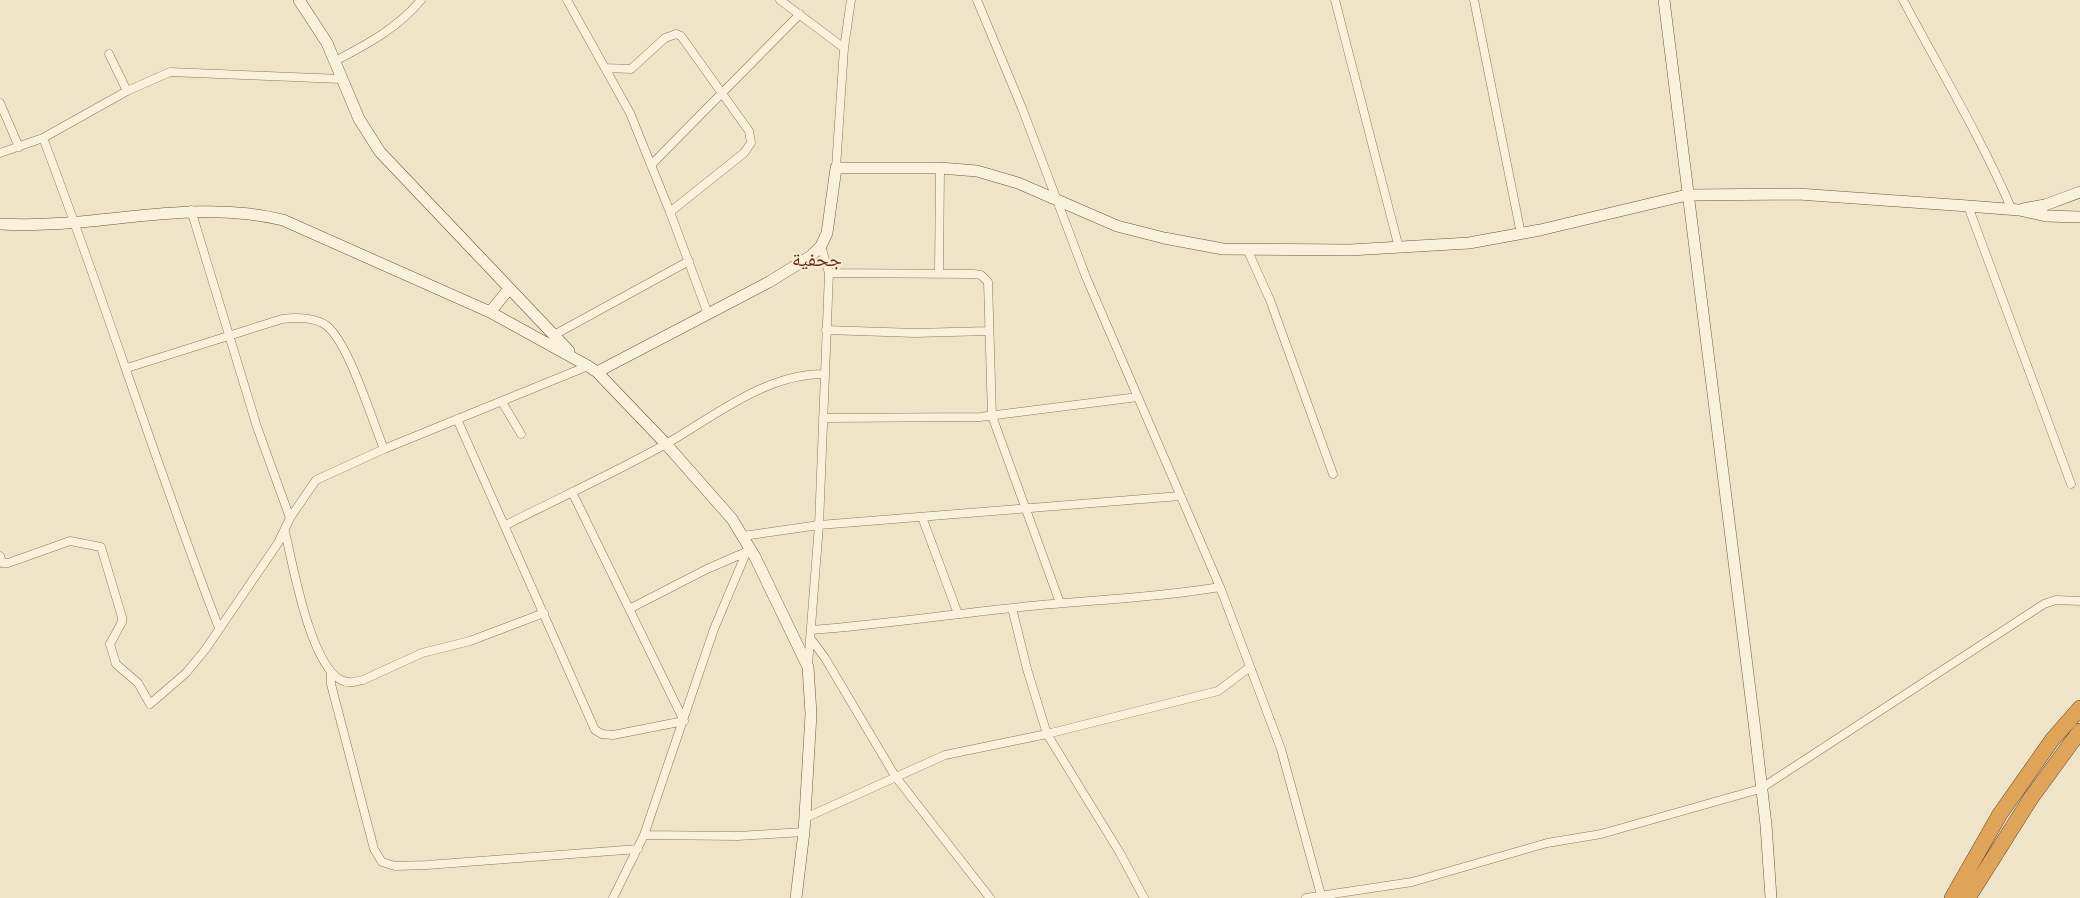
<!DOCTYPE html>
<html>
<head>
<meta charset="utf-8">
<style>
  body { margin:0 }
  canvas { display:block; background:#f0e4c8 }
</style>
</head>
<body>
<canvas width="2080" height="898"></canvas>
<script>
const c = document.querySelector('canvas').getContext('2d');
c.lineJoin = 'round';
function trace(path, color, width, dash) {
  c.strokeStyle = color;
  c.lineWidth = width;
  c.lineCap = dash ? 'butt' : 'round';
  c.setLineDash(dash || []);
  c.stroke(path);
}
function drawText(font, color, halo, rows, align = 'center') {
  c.font = font + ' "Roboto Serif","Noto Naskh Arabic",serif';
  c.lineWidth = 4;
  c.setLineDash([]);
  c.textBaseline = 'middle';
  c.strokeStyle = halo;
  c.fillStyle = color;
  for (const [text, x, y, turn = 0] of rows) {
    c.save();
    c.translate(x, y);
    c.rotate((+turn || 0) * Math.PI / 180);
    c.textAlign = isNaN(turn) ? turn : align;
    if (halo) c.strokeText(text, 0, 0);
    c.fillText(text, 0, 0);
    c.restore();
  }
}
const street = new Path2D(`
  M567,0L630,113L670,212L708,314
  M780,0L844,48
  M977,0L1022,108L1086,277L1220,587L1281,749L1321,895
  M1335,0L1399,248
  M1474,0L1521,234
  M1903,0C1940,70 1981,137 2012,210
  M109,54L127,91
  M335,61C366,45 398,28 421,0
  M605,68L631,69L665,38L676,34L681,36L749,131L751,143L744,153L670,212
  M0,103L19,147
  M43,138C105,300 156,466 219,628
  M0,153L43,138L127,91L170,72L341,79
  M651,165L800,14
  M836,168L844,48L851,0
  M1968,206L2071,484
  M191,210L257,427L290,518
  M1247,249L1270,300L1333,474
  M829,273L973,274L981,275L988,282L992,416L1060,603
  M939,273L940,168
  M826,330L915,333L989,331
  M554,335L689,261
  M127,368L282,319C295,317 316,317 327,326C349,344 372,420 384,449
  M502,402L521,434
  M823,418L980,417L1138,397
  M457,419L595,730L602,734L613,735L684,721L572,492
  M922,517L958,614
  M506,525C559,498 614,473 666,444C715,416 765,374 824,374
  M285,532C293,565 310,664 341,680C348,684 355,682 363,680L422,653L470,641L544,613
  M743,536L819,525L1180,496
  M0,556L2,563H8L70,541L101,547L122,617V622L110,644L116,664L138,683L150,704L186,673L205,650L278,543L290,518L316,480L384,449L588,366
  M631,608L707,569L746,552
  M1012,608L1027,669L1047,734L1120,853L1144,898
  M812,630C879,625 945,615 1012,608C1081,600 1151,599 1220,587
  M811,639L825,658L895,776L990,898
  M808,665L819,525L829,273L821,246
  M331,672V684L374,849L382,862L395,866L427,865L638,849
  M805,818L945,755L1047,734L1218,691L1250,667
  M644,835L738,836L804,832
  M613,898L644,835L714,629L749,546
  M1306,898L1412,882L1547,843L1601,834L1760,789L2044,604L2056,600L2080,601`);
const secondary = new Path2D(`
  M299,0L327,43L359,119L380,152L569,351
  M1664,0L1754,722L1766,825L1771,898
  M2023,209L2045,205L2080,192
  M0,224C95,230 189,197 283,220L490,312L588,366L597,372L666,444L732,519L755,557L808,667L811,714L804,832L796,898
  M490,312L508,290
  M597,372L769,282L811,256L821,246L827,233L836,168H940L977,171L1018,183L1117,226L1164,238L1223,249L1350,250L1469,243L1540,230L1687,195L1798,194L1968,206L2019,210L2046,216L2080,217`);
const highway = new Path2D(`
  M1952,898L2000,814L2052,740L2080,708
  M1968,898L2031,798L2080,731`);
trace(street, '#8d765c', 9);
trace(secondary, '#6f573f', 12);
trace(highway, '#5b4430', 16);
trace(street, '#faf1dc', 8);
trace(secondary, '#faf1dc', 11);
trace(highway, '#e0a458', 15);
drawText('20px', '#6b2e1e', '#f7eed8', [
  ["جحفية",817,260]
]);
</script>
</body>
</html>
